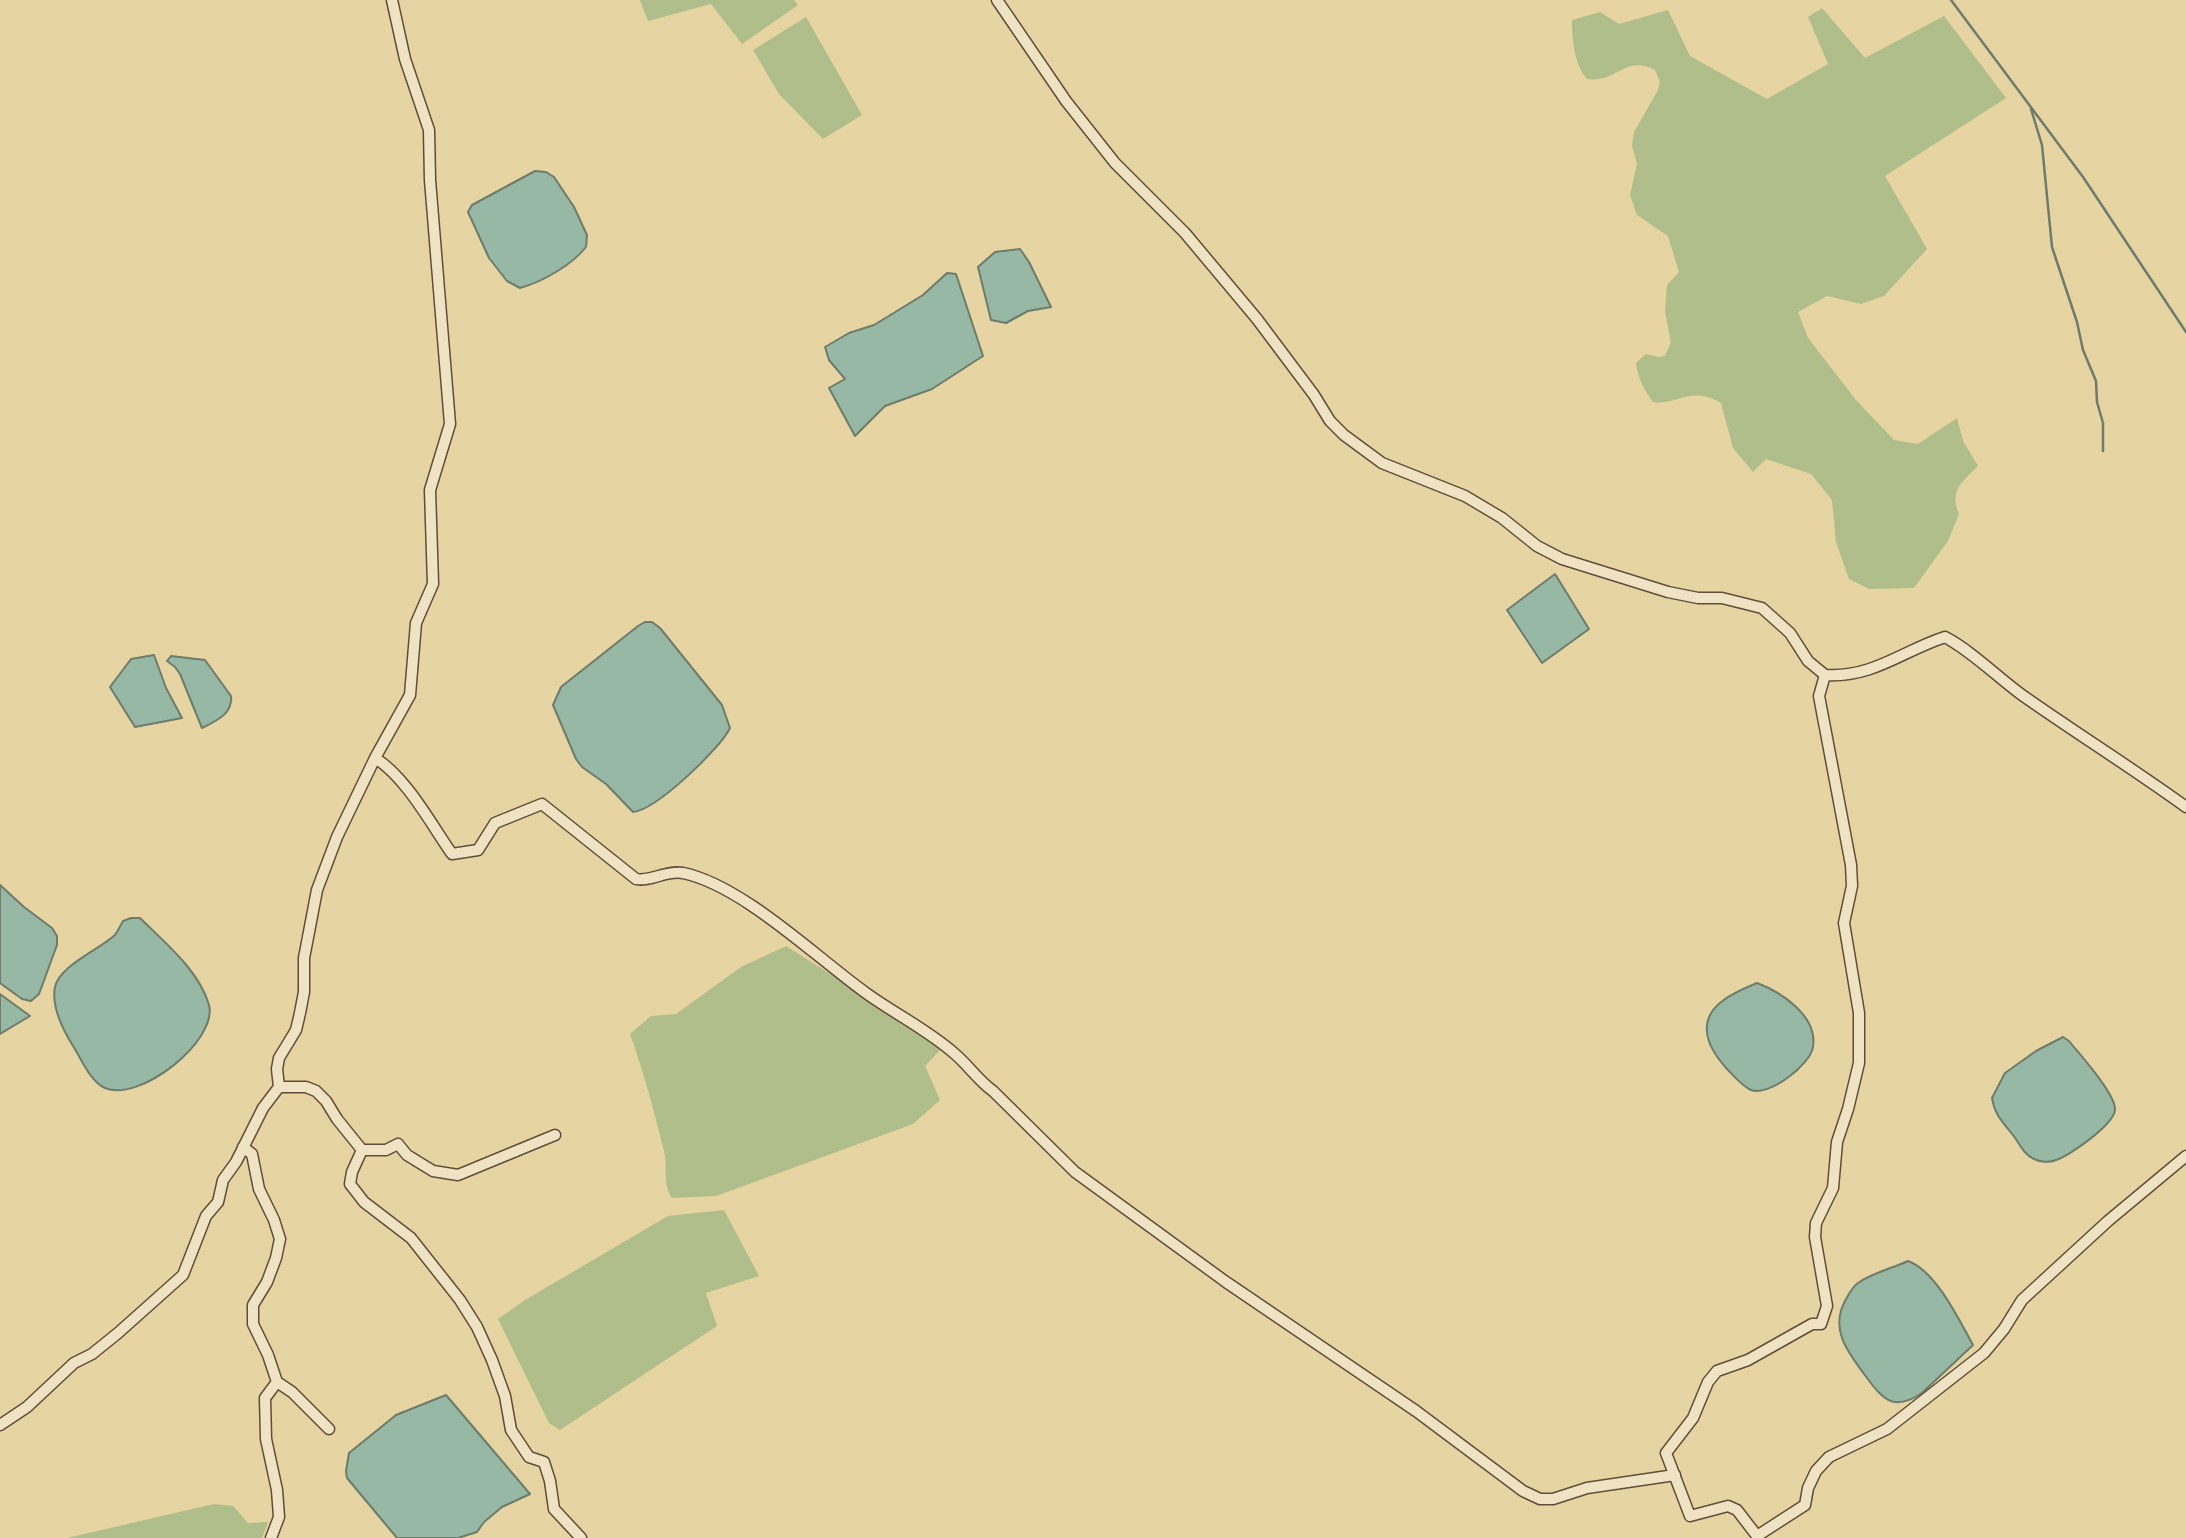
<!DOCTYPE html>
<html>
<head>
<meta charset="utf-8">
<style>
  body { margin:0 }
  canvas { display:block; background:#e6d4a2 }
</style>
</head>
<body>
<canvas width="2186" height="1538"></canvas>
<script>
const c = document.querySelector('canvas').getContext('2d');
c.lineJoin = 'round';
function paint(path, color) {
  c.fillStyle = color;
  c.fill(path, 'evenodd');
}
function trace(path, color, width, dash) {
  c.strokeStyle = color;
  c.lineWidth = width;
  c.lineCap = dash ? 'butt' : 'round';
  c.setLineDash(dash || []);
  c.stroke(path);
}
paint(new Path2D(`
  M640,0H794L798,5L742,44L711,4L648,21Z
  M1822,8L1865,58L1944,16L2006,98L1885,176L1927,249L1884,296L1861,304L1827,296L1798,312L1808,338L1856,400L1894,440L1918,444L1957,418L1963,441L1978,466C1962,482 1949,490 1959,514L1948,541L1914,588L1869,589L1849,579L1836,542L1832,500L1811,474L1766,459L1753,472L1733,448L1721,403C1689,385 1678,406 1653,402C1644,389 1638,379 1636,363L1646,354L1658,357L1665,356L1671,342L1665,312L1667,285L1679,272L1668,236L1637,215L1630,195L1637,164L1632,146L1634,132L1658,90L1660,82L1655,70C1624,54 1618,83 1587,79C1574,64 1572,39 1572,20L1600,12L1619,24L1668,10L1690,56L1767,99L1828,64L1808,17Z
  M806,17L862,115L823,139L779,94L753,50Z
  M786,946L903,1020L941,1049L925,1066L940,1100L913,1124L716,1196L672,1198C662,1184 668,1167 664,1151C654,1111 644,1073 630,1034L651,1016L676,1014L741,967Z
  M724,1210L759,1276L706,1293L717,1326L560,1430L549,1423L498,1319L525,1300L668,1216Z
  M214,1504L233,1506L248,1523L268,1522L262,1538H67Z`), '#afbe8a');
const water = new Path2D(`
  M535,171L546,172L554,177L574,207L587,235L586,247C572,265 542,282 520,288L507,281L489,258L468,212L472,205Z
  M1020,249L1029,262L1051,307L1028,311L1006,323L991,320L978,267L995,252Z
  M947,273L956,274L983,356L932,389L885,406L855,436L829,388L845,379L829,360L825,347L849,333L874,325L923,295Z
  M1555,574L1589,629L1542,663L1507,610Z
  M645,622H652L660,628L722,705L730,728C720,749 656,810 633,812L606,784L582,767L576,759L553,705L561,687L638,626Z
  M154,655L166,688L182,718L135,727L110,687L131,659Z
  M171,656L205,660L231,696C233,714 216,721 202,728L180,674L175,667L167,661Z
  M0,885L24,907L52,928L57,936V945L39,994L31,1001L22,999L0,983Z
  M131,918H140C164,942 199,970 209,1005C218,1041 139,1103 105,1088C90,1081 82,1060 73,1046C63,1030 51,1007 55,987C59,966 100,949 115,935C118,931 120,926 123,921Z
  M1757,983C1781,992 1818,1016 1813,1047C1811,1064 1769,1097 1751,1090C1742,1086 1734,1076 1727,1069C1718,1059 1708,1045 1707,1032C1704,1005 1735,992 1757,983Z
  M0,994L30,1016L0,1034Z
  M2063,1037L2069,1041C2081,1056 2113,1091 2115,1108C2117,1123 2069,1156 2056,1160C2049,1163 2040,1162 2034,1159C2024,1155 2019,1143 2013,1135C2003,1122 1995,1116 1992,1098L2005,1073L2036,1051Z
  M1908,1261C1936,1271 1959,1320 1973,1345L1922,1393C1913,1399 1901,1405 1891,1401C1880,1397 1871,1383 1864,1374C1847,1351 1830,1329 1845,1301C1849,1294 1852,1287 1858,1283C1872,1273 1893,1268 1908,1261Z
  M446,1395L530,1494L502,1507L484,1522L477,1532L458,1538H397L347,1478L346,1471L349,1453L396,1415Z`);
paint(water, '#96b8a4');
trace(water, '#6e7c6c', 2);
trace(new Path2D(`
  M1951,0L2083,177L2186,332
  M2031,109L2042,145L2052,247L2077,322L2083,350L2096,381L2097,402L2103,423V451`), '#6e7c6c', 2.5);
const minor = new Path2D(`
  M392,0L405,59L429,130L430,180L450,424L430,490L433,584L416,623L410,695L375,758C406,777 431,824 452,854L478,850L495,823L542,804L636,879C651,882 666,870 683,873C742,885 817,958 866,993C895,1014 928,1030 955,1054C969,1066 978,1080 993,1091L1075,1172L1226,1282L1416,1411L1523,1491L1540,1499H1553L1587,1488L1675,1475
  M997,0L1066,101L1115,163L1185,233L1257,319L1314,395L1330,421L1344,435L1382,463L1465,496L1502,518L1537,546L1562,559L1668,592L1698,598H1722L1762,608L1790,633L1808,661L1825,675C1873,678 1902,651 1945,637C1973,652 1996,676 2022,695C2076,733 2132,768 2186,807
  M1825,675L1819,696L1851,865L1852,886L1844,923L1859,1013V1063L1848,1109L1837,1142L1833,1188L1816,1223L1815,1237L1827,1306L1821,1324H1812L1748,1360L1717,1371L1708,1382L1693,1418L1666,1453L1690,1516L1728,1506L1737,1510L1757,1536L1805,1505L1808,1488L1816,1471L1829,1457L1887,1429L1984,1353L2004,1329L2022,1300L2108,1221L2186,1156
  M279,1087H306L316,1091L326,1101L337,1119L362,1150L352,1172L350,1184L364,1202L411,1238L460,1300L477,1327L492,1360L505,1396L511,1430L529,1457L544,1462L550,1481L554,1509L581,1538
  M243,1147L252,1154L259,1189L274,1220L280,1239L276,1258L267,1282L253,1305V1324L268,1355L277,1382L292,1392L329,1429
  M362,1150H386L398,1144L407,1155L433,1171L458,1175L555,1135
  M0,1425L27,1407L74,1363L92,1354L118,1333L183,1275L206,1216L218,1202L223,1180L236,1162L263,1108L279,1087L277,1069L279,1058L296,1030L300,1013L304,992V958L317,890L337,837L375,758
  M271,1538L279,1517L277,1490L266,1439L265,1398L277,1382`);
trace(minor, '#604e3a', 13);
trace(minor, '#efe3c3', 10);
</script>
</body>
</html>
